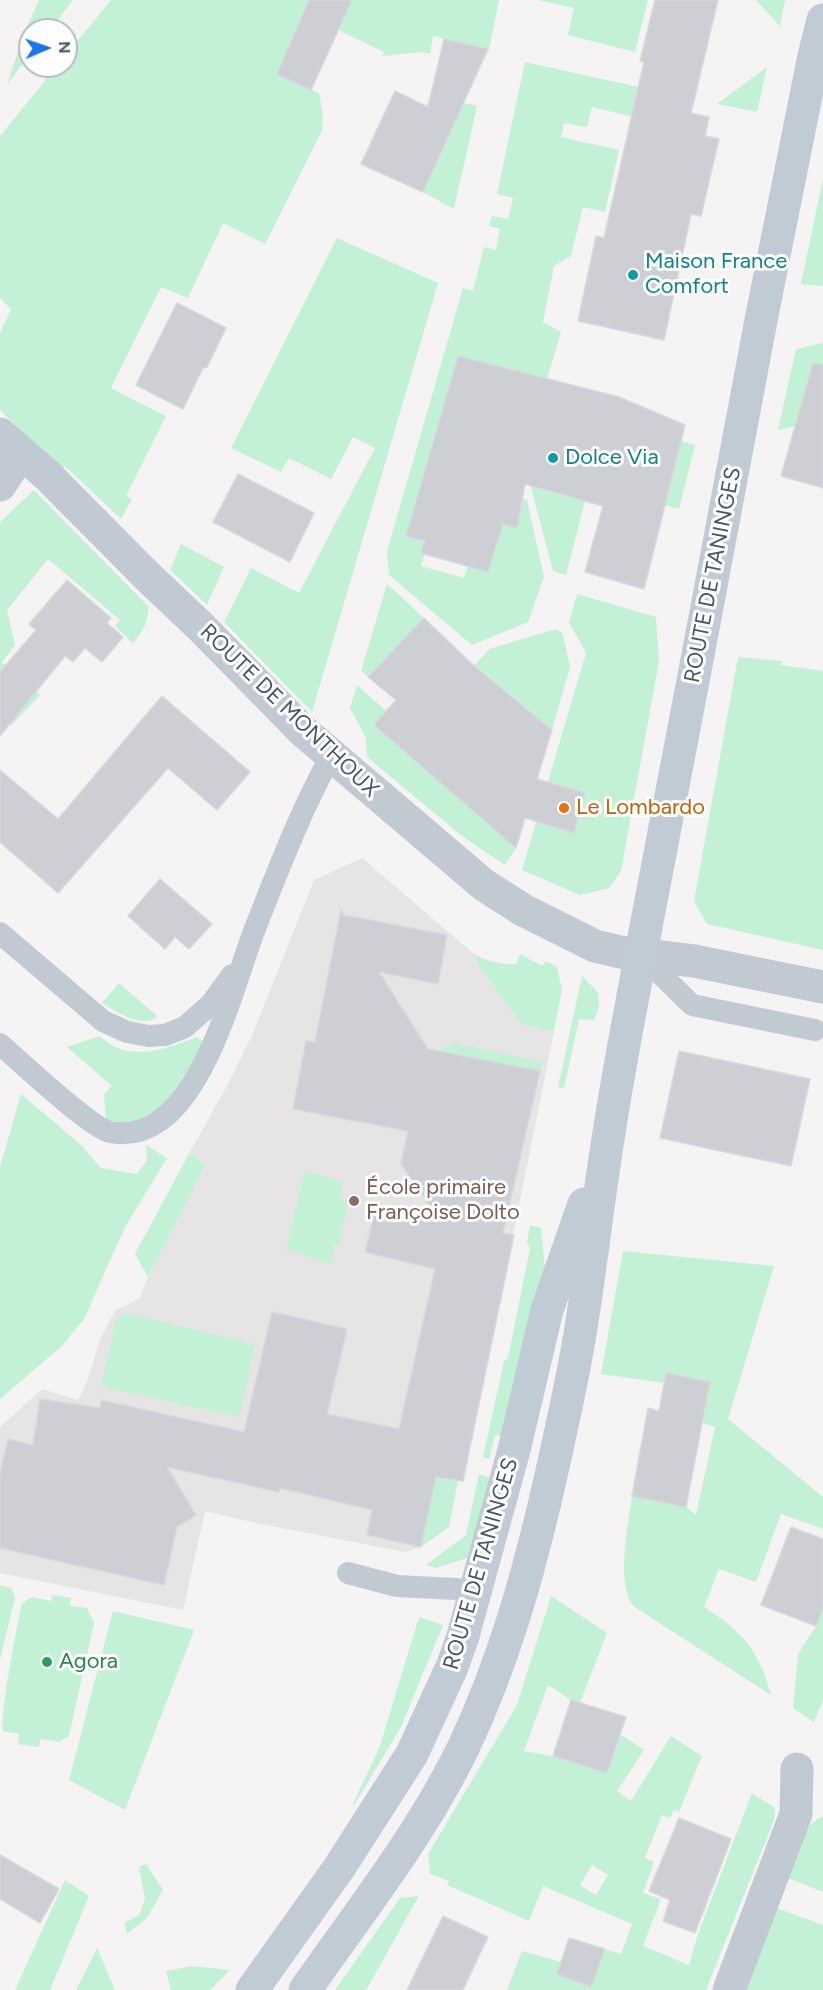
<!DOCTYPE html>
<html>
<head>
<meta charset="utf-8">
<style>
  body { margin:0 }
  #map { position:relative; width:823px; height:1990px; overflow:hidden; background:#f5f3f3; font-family:Figtree,sans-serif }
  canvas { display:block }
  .north { position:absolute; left:18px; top:18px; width:60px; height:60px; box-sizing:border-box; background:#fff; border:2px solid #b7bbc0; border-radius:50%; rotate:88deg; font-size:16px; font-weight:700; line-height:24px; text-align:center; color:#4a5661 }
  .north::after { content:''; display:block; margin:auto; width:21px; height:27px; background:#1a73e8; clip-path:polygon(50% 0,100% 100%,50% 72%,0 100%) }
</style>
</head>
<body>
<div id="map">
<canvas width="823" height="1990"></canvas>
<div class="north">N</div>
</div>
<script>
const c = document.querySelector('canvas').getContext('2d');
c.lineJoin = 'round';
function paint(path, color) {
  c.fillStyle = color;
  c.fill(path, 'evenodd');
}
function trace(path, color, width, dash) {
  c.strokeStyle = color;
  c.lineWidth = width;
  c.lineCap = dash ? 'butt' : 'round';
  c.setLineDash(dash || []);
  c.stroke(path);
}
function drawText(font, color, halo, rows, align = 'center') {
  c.font = font + ' Figtree,sans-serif';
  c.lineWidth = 6;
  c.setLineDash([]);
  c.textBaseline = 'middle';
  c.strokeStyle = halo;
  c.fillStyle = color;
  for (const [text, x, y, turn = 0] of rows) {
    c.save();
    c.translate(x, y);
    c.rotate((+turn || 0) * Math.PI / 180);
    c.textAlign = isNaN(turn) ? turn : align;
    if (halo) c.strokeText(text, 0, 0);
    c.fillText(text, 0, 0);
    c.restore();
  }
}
paint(new Path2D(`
  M362,858L474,954L477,963L521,1024L554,1032L463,1481L437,1476L421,1547L405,1552L256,1523L205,1511L183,1610L0,1573V1427L42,1389L78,1400L88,1379L100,1339L115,1311L140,1298L148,1277L205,1166L190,1152L228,1084L253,1033L314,880Z`), '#e6e4e5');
paint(new Path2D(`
  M39,0H73L50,30H30V55L7,84L25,31Z
  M111,0H499L489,50L433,36L430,54L422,52L382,56L384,52L303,13L277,74L319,93L323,117L322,130L265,244L223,223L188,298L161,287L111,388L166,416L126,496L132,499L121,519L65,466L62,470L0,410V333L11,309L0,298V136L57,66H66V55Z
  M538,0H648L635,52L568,35L574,8Z
  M756,0H785L780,26Z
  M525,62L665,93L637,118L592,107L587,127L564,123L561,137L619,150L605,212L583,207L571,256L554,266L543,322L561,332L547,379L458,357L406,535L425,541L421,552L425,554L421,566L464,578L468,566L488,572L503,524L517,528L522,497L527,500L544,577L528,622L472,645L389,575L387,551L463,288L473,291L484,247L496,250L500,229L489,226L492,216L508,219L513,198L497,194Z
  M767,67L757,112L717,104Z
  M431,95L477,106L454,209L423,192L455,120L426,106Z
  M823,178V286L801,284Z
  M337,238L438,283L312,712L224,622L251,568L299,593L375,448L353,437L331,479L289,458L281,472L231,448Z
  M823,343V368L812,366L796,426L778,430L796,349Z
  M681,441L695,445L679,509L665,505Z
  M528,476L547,491L585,501L566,575L553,571Z
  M34,490L148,606C149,622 143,631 133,643L115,626L120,620L48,559L7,610L15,645L2,662L40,695L11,726L0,717V522Z
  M181,544L224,567L207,605L170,570Z
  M387,584L424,618L368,677L361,671Z
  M577,594L656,617L659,661L621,871L609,888L580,895L522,870L586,653L569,622Z
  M556,629L563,634L570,667L552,730L475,665L489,649Z
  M738,657L782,661L781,665L823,671V950L707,924L694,901Z
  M357,685L386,711L374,725L516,848L505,865L462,836L367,757L366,738L350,708Z
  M474,954C486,961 503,965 516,964L520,954L542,966L546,961L557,967L562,989L554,1032L521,1024L477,963Z
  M582,976L598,992L599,1007L594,1020L579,1019L564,1089L558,1087Z
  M119,983L158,1017C139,1028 119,1013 102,1003Z
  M100,1036C127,1064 166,1049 197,1037L205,1043L195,1062L162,1107L131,1124L106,1120L104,1094L112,1086L67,1047Z
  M454,1043L542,1062L540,1071L437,1051Z
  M21,1094L82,1146L101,1168L137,1174L147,1160L146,1145L167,1158L125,1227L84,1319L62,1346L0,1399V1167Z
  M190,1152L205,1166L148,1277L135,1254Z
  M305,1171L343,1182L339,1200L348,1202L339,1245L334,1244L331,1264L286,1249Z
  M530,1225L541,1228L546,1278L505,1437L495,1435L489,1459L483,1457L504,1361L508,1358L530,1248L527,1242Z
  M623,1251L774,1266L728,1419L823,1497V1529L781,1514L756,1582L719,1569L704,1607C744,1633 758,1649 771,1695L636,1608C614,1590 629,1521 632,1496L686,1507L696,1515L715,1427L703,1423L710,1382L666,1374L664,1383L601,1374Z
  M125,1313L255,1344L239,1417L101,1386L116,1320Z
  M479,1474L494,1479L467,1558L436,1568L426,1565L466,1535Z
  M437,1476L458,1481L449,1527L421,1547Z
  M0,1585L11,1588L15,1597L0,1660Z
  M52,1595L71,1598L70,1606L87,1608L94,1623L69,1736L59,1742L40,1739L39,1747L18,1744L19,1734L3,1731C0,1711 17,1628 22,1603L32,1597L51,1601Z
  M551,1596L607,1633L580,1703L571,1700L548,1685L524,1751L553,1756L607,1773L620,1734L644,1750L617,1791L631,1801L671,1736L702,1756L679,1812L674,1810L670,1818L662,1815L645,1858L654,1862L643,1893L661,1899L643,1946L689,1965L698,1934L752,1793L775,1808L774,1820L706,1990H507L522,1951L561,1962L557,1974L590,1986L605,1949L621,1954L632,1924L543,1886L529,1921L447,1885L449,1881L430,1874L428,1854L517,1705ZM592,1865L608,1875L596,1895L580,1885Z
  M823,1607V1700L814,1722L793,1708L798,1654L816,1626Z
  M113,1611L194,1630L125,1810L69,1780Z
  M419,1617L443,1625L401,1727L354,1805L353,1804L380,1746Z
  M823,1816V1892L788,1878L810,1824Z
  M146,1864L163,1890L147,1918L127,1934L124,1923L139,1915L145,1899L139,1867Z
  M65,1880L89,1896L50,1990H15Z
  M419,1896L366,1990H335L400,1898Z
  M774,1907L823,1925V1990H744Z
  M97,1948L115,1990H76Z
  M191,1966L230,1970L210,1990H171L166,1971Z`), '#c3f1d5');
const building = new Path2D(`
  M309,0H352L311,90L277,74Z
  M655,0H718L691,113L709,117L705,136L719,139L701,216L691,214L664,340L578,321L596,236L604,238L644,62L640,61Z
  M444,39L488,49L423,192L361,164L395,91L428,107Z
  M177,303L226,328L207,367L203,368L183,409L136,385Z
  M458,356L619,397L685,425L644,589L585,572L603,506L525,484L517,528L503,524L488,572L421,553L425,541L406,536Z
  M813,363L823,365V488L781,476Z
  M238,474L314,513L290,562L213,522Z
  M67,580L111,618L107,623L123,637L102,662L85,648L73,662L65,656L0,736V672L36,630L29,624Z
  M424,618L471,663L552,730L537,779L585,793L574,833L525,818L516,848L374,725L396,700L368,677Z
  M162,696L250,772L217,810L168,768L58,893L0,842V770L58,819Z
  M160,879L212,924L189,949L175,937L165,949L128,916Z
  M341,910L344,915L447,935L438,984L379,972L428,1049L540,1071L503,1233L514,1235L463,1481L436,1477L421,1547L367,1535L372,1510L280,1488L279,1492L167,1467L196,1515L177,1527L164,1585L0,1548V1473L8,1439L33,1445L40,1399L100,1408L101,1400L244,1432L272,1312L347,1329L327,1414L399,1429L435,1269L365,1252L376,1207L440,1221L401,1164L408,1131L293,1109L306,1041L315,1042Z
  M679,1051L810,1079L791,1166L660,1138Z
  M666,1373L710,1382L686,1507L632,1496L648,1408L659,1411Z
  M791,1527L823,1539V1607L816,1626L761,1605Z
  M571,1700L626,1717L607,1773L553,1756Z
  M679,1818L731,1839L695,1933L663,1921L670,1900L649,1891Z
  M0,1855L59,1889L40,1923L0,1899Z
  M443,1916L488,1937L463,1990H407Z
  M569,1938L605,1949L591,1987L557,1974Z`);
paint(building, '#cdcfd5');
trace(building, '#d7d9de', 1.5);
trace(new Path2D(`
  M0,933L103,1021L127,1032L149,1036L165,1035L185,1027L211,1004L232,975
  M641,955L692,1005L815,1030
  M0,1044C19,1061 91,1128 110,1132C198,1149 232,985 256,926C279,868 301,810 331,756
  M348,1573L397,1586L475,1590`), '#c1cad2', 22);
trace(new Path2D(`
  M0,434L47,475L144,573L202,628L303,731L484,885L523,910L595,946L620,952L694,961L823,987
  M0,485L21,453
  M729,1990L796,1814L797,1769`), '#c1cad2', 33);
trace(new Path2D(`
  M252,1990L339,1868L412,1754L452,1667L463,1636L514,1450L547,1310L584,1204
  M305,1990C361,1910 423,1832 465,1744C503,1663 527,1579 547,1493C559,1440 571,1388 580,1334C591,1267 598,1200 609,1133C618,1073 630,1013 641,953C683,741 721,527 762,315C779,228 797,142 814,56L823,20`), '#c1cbd6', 33);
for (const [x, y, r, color] of [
  [633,275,6,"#0f9aa8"],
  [553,458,6,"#0f9aa8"],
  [564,808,6,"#e8710a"],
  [354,1201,6,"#8d6e63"],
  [47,1662,6,"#2e9e5b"]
]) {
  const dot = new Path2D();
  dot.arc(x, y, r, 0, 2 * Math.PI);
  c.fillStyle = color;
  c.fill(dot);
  trace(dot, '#fff', 2);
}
drawText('22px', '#0d838f', '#fff', [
  ["Maison France",645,262],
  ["Comfort",645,287],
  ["Dolce Via",565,458]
], 'left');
drawText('22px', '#4a5661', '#fff', [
  ["ROUTE DE TANINGES",713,575,-79],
  ["ROUTE DE MONTHOUX",289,711,44],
  ["ROUTE DE TANINGES",481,1564,-74]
]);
drawText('22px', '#c56008', '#fff', [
  ["Le Lombardo",576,808]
], 'left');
drawText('22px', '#785e54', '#fff', [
  ["École primaire",366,1188],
  ["Françoise Dolto",366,1213]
], 'left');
drawText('22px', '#27864d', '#fff', [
  ["Agora",59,1662]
], 'left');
</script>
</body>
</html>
